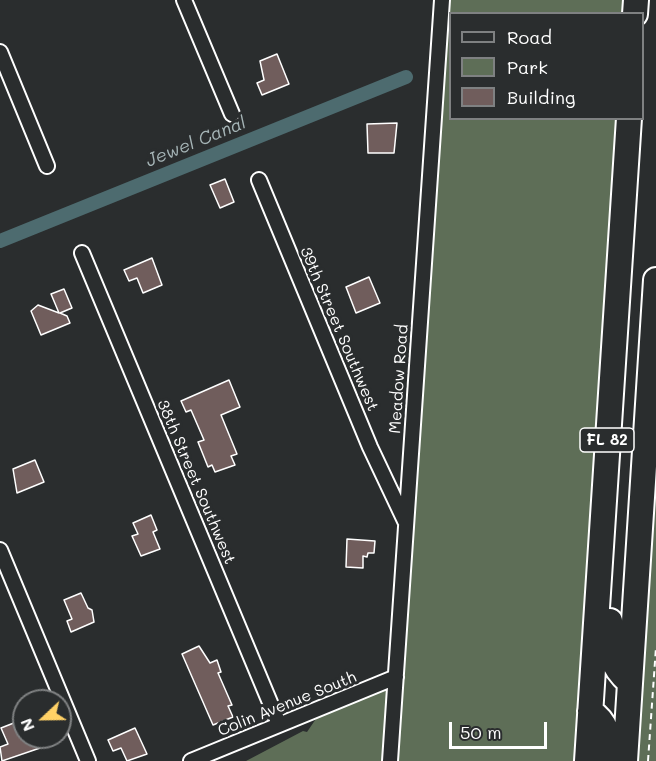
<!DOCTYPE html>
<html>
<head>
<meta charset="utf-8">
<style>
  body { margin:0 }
  #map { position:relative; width:656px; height:761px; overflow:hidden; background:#2a2d2e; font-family:Mali,sans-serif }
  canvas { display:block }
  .legend { position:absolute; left:449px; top:12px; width:195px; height:108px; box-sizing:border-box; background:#2a2d2e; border:2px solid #7f8182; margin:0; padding:8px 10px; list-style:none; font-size:18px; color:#fff }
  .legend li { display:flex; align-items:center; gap:12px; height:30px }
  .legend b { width:30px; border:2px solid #7f8182 }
  .north { position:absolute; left:12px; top:689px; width:60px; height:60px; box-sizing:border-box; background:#2a2d2e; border:2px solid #7f8182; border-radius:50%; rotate:248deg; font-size:16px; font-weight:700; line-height:24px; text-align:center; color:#fff }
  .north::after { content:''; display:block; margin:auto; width:21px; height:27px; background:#ffd166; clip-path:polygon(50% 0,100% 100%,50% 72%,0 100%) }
  .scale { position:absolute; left:449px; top:722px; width:98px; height:27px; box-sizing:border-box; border:3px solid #fff; border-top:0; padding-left:8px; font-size:18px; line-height:21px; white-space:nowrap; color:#fff; -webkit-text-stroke:4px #2a2d2e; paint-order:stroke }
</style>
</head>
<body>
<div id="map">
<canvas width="656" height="761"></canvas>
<ul class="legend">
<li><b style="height:8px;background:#2a2d2e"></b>Road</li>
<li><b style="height:16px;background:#5e6e57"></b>Park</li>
<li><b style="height:16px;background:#705d5c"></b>Building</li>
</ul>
<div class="north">N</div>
<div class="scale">50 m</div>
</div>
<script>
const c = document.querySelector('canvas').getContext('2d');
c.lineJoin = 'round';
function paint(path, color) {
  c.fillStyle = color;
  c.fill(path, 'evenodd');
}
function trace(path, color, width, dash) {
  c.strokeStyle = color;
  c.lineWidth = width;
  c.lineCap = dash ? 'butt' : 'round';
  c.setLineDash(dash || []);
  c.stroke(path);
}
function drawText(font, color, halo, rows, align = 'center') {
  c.font = font + ' Mali,sans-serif';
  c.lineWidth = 6;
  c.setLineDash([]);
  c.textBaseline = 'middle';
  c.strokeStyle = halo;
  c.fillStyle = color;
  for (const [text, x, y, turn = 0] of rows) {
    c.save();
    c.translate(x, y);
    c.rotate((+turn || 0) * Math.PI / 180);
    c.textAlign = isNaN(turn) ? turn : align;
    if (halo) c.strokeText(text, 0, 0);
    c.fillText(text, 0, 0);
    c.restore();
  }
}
paint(new Path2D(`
  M443,0H629L628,13L450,14V118L621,119L579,761H246L303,731L307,732L324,707L404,677Z
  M656,385V761H633L639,657L644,656Z`), '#5e6e57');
trace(new Path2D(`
  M0,241L406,77`), '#4d6b6f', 14);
const building = new Path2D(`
  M277,54L289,84L262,95L257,83L264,80L260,61Z
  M397,123L394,153H368L367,124Z
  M225,179L234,202L220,208L210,185Z
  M152,258L162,285L143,293L137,278L129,281L124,270Z
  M369,277L380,303L356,313L346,287Z
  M64,289L72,308L60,313L67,316L70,323L41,335L31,311L38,305L59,313L51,294Z
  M229,380L240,407L221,415L237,454L231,456L235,465L215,472L212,465L208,467L198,442L204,440L191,410L186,412L181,401Z
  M35,460L44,482L17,493L13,469Z
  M151,515L157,530L153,532L160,549L141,556L132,536L138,534L133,523Z
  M347,539L375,541L374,553H368L367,557L363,556V568L346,567Z
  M81,593L88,608L92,610L94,622L71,632L67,621L72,619L64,600Z
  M199,646L210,663L217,660L221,672L218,673L232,705L228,706L233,717L213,725L182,654Z
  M24,719V737H36L40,748L2,761L0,747L8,744L1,728Z
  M135,728L147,754L127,761L121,748L113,751L108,740Z`);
paint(building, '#705d5c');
trace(building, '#fff', 1.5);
const street = new Path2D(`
  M184,0L232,114
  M0,52L47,166
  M259,180L370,447L405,521
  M82,253L279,724
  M0,550L88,761
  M191,761L396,677
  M390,761L442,0`);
const highway = new Path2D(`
  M635,14L636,0
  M610,621C610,651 607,662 630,683
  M590,711C611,725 607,738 607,761
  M587,761L629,118
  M625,761L656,280`);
trace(street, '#fff', 18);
trace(highway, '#fff', 28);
trace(new Path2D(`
  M648,761L656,647`), '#fff', 2, [6, 4.5]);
trace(street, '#2a2d2e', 14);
trace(highway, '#2a2d2e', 24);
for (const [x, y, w] of [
  [607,440,54]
]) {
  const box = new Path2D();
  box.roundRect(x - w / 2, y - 12, w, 24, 4.5);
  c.fillStyle = '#2a2d2e';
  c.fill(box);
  trace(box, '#fff', 1.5);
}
drawText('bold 15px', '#fff', null, [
  ["FL 82",607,440]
]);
drawText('16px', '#fff', '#2a2d2e', [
  ["39th Street Southwest",339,329,67],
  ["Meadow Road",399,379,-86],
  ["38th Street Southwest",196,482,67],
  ["Colin Avenue South",287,704,-22]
]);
drawText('italic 18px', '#a6b5b7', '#2a2d2e', [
  ["Jewel Canal",196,142,-22]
]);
</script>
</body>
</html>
